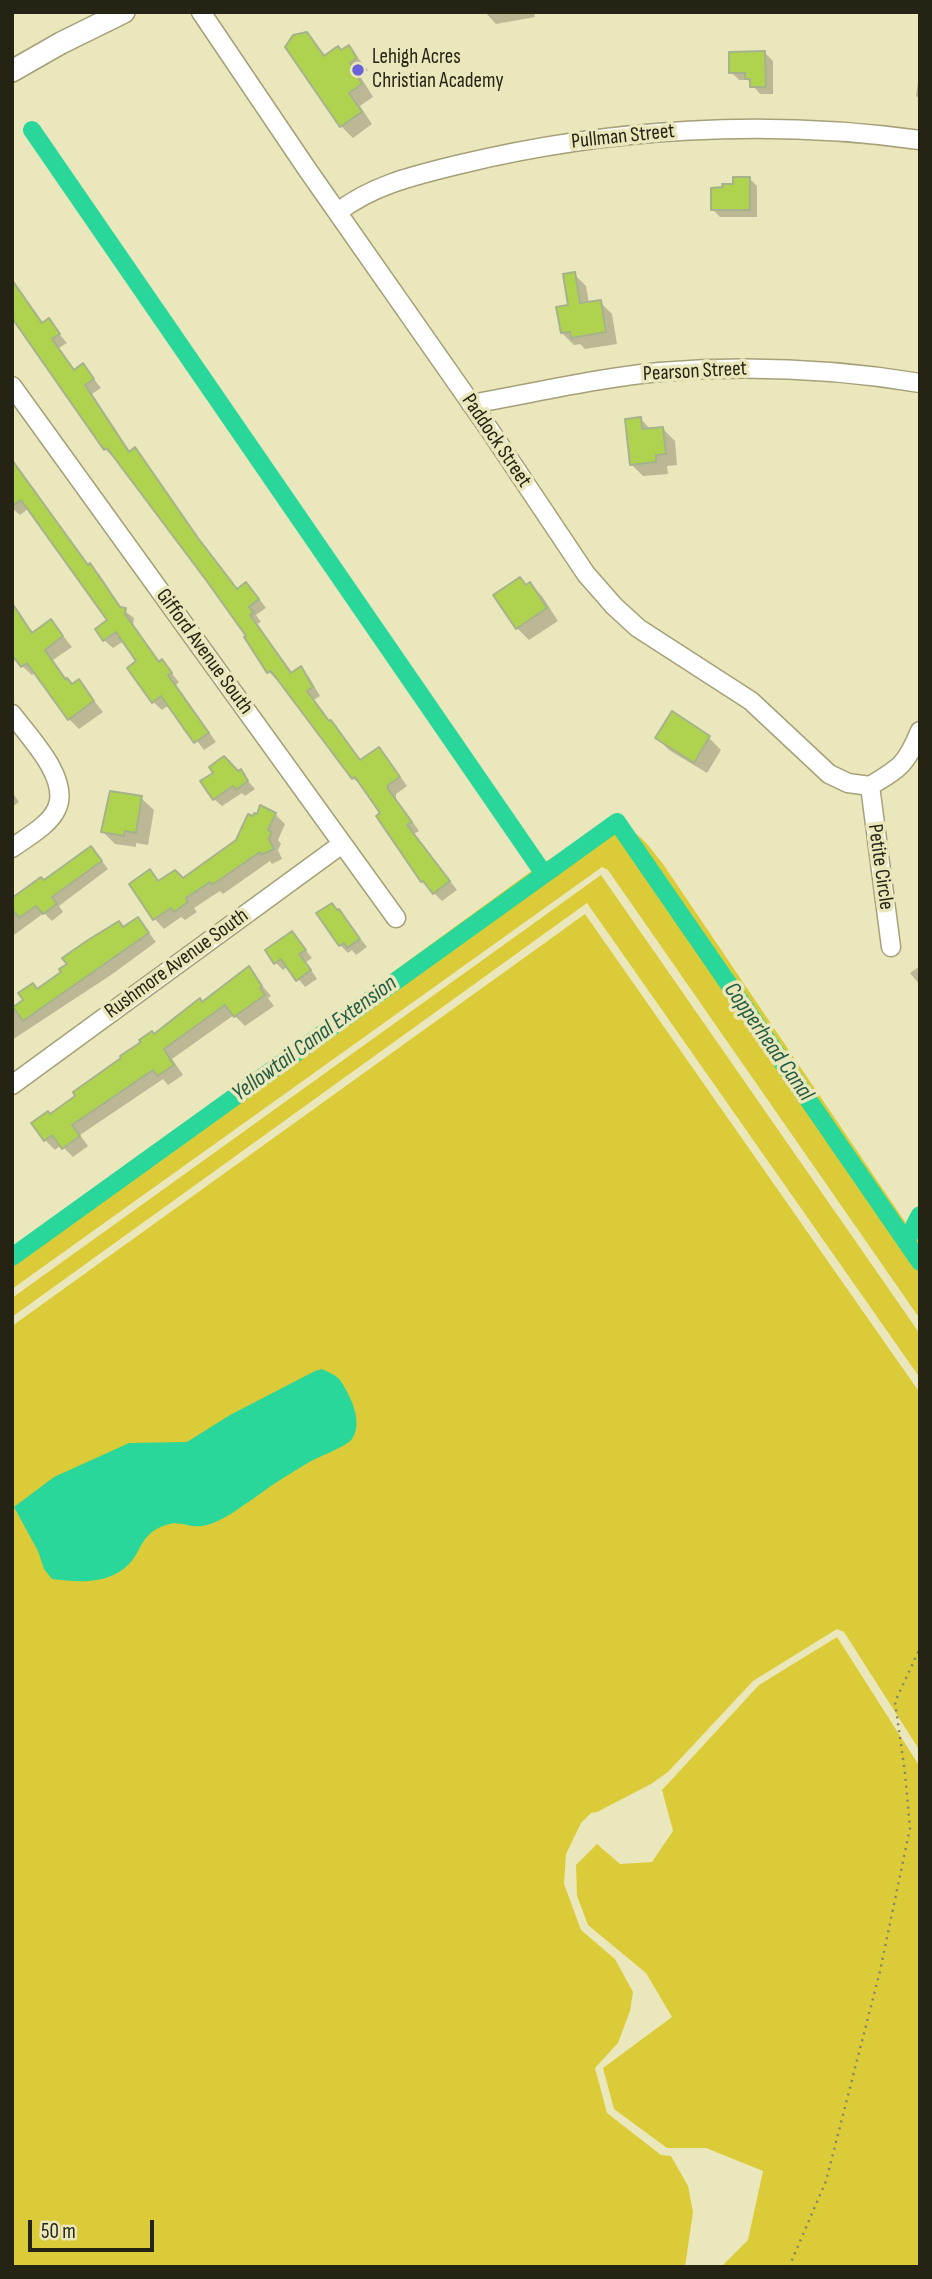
<!DOCTYPE html>
<html>
<head>
<meta charset="utf-8">
<style>
  body { margin:0 }
  #map { position:relative; width:932px; height:2279px; overflow:hidden; background:#ebe7bc; font-family:"Sofia Sans Condensed",sans-serif }
  canvas { display:block }
  .frame { position:absolute; inset:0; border:14px solid #252313; pointer-events:none }
  .scale { position:absolute; left:28px; top:2220px; width:126px; height:32px; box-sizing:border-box; border:4px solid #252313; border-top:0; padding-left:9px; font-size:21px; line-height:24px; white-space:nowrap; color:#252313; -webkit-text-stroke:5px #ebe7bc; paint-order:stroke }
</style>
</head>
<body>
<div id="map">
<canvas width="932" height="2279"></canvas>
<div class="frame"></div>
<div class="scale">50 m</div>
</div>
<script>
const c = document.querySelector('canvas').getContext('2d');
c.lineJoin = 'round';
function paint(path, color) {
  c.fillStyle = color;
  c.fill(path, 'evenodd');
}
function trace(path, color, width, dash) {
  c.strokeStyle = color;
  c.lineWidth = width;
  c.lineCap = dash ? 'butt' : 'round';
  c.setLineDash(dash || []);
  c.stroke(path);
}
function drawText(font, color, halo, rows, align = 'center') {
  c.font = font + ' "Sofia Sans Condensed",sans-serif';
  c.lineWidth = 7;
  c.setLineDash([]);
  c.textBaseline = 'middle';
  c.strokeStyle = halo;
  c.fillStyle = color;
  for (const [text, x, y, turn = 0] of rows) {
    c.save();
    c.translate(x, y);
    c.rotate((+turn || 0) * Math.PI / 180);
    c.textAlign = isNaN(turn) ? turn : align;
    if (halo) c.strokeText(text, 0, 0);
    c.fillText(text, 0, 0);
    c.restore();
  }
}
paint(new Path2D(`
  M603,827C638,825 643,840 663,864L920,1244V1319L608,870L602,867L12,1289V1250L537,867Z
  M601,875L920,1334V1378L587,903L12,1317V1298Z
  M585,914L920,1393V1751L844,1632L837,1629L753,1681L668,1772L651,1784L597,1812L591,1813L581,1823L566,1854L564,1884L581,1930L615,1959L633,1992L630,2011L618,2043L595,2068L607,2113L661,2155L671,2156L688,2186L693,2212L685,2267H12V1326Z
  M837,1637L920,1767V2267H721L748,2240L763,2171L706,2148H667L614,2109L603,2068L672,2017L646,1973L588,1925L577,1896L576,1865L597,1844L620,1864L652,1862L673,1831L662,1790L759,1685Z`), '#dccb38');
paint(new Path2D(`
  M322,1369C328,1372 336,1375 340,1380C350,1395 364,1422 352,1439C347,1446 321,1456 311,1461C293,1472 274,1483 257,1496C242,1506 225,1520 207,1525C191,1530 180,1519 166,1525C150,1530 144,1539 137,1553C119,1585 83,1583 52,1579L44,1569L38,1551L14,1507L54,1477L129,1443L187,1442L230,1415L315,1371Z`), '#28d799');
paint(new Path2D(`
  M485,12H534L535,17L496,24Z
  M307,34L326,56L342,52L349,47L368,70L360,76L373,97L360,106L372,124L353,138L341,126Z
  M765,53L773,61V94H760L748,80H739L731,72Z
  M920,66V100L916,96Z
  M749,178L757,186V217H720L712,209L735,186Z
  M574,274L586,286L589,303L600,302L612,314L617,344L585,349L580,344L574,345L562,333L570,307Z
  M12,279L44,324L48,321L67,343L59,348L75,371L83,365L101,388L92,394L131,453L135,450L143,458L206,549L238,590L246,584L254,592L266,608L256,615L261,622L257,624L293,674L301,669L309,677L320,696L314,700L330,723L361,761L379,749L387,757L407,786L396,794V799L419,831L414,834L457,890L442,901L422,881L383,813L363,785L362,786L353,778L279,679L277,680L269,672L247,637L248,636L115,456L113,457L105,449L12,317Z
  M641,419L651,430L662,428L675,441L677,465L667,466L668,474L643,476L631,464Z
  M12,466L25,477L89,566L99,574L122,609L134,618L133,625L160,663L162,662L179,682L176,685L216,742L204,750L169,705L162,710L153,702L139,661L124,641L113,648L104,640L110,620L29,508L20,515L12,508Z
  M520,579L527,586L530,584L542,596L558,621L529,640L517,628Z
  M12,610L34,633L51,621L72,647L53,660L68,681L72,686L79,682L103,712L79,729L69,719L36,672L32,675L22,666Z
  M657,738H709L721,750L707,773L669,750Z
  M240,772L255,789L245,796L242,793L222,806L214,799Z
  M12,792L19,802L12,807Z
  M141,798L154,810L148,845L136,843V847L115,844L103,832Z
  M275,814L285,824L278,840L281,844L278,850L282,859L272,864L270,861L223,894L220,891L194,908L197,912L185,920L181,917L164,929L155,919L131,884L150,872L160,882L183,880Z
  M98,856L108,869L59,906L63,912L52,921L44,913L14,935L12,939V900Z
  M339,911L367,947L356,955L352,950L348,953L340,945L319,914Z
  M138,919L156,942L111,975L12,1040V1009Z
  M292,933L312,958L306,962L317,979L305,987L288,966L283,970L275,962Z
  M920,966V985L910,973Z
  M248,969L271,996L268,998L274,1006L245,1026L234,1015L172,1059L183,1075L168,1085L163,1079L80,1135L88,1146L73,1157L61,1145L55,1150L45,1140L50,1116L154,1036L203,1004Z`), '#0003');
trace(new Path2D(`
  M32,130L544,874
  M906,1242L920,1215
  M12,1257L617,822L920,1262`), '#28d799', 18);
const building = new Path2D(`
  M307,32L324,56L338,46L341,50L349,45L357,58L350,63L362,84L349,93L362,112L340,127L285,47L293,35Z
  M765,51L766,87H750V79H745V73H729V52Z
  M733,177H750V210H711V188L723,187L722,184H733Z
  M575,272L580,303L601,300L606,332L571,338L570,332L561,333L556,307L568,305L563,274Z
  M12,280L42,323L49,318L60,334L52,339L74,370L83,363L94,379L85,385L129,452L135,447L198,538L237,589L246,582L259,599L249,607L254,613L250,615L291,673L301,666L313,687L307,691L329,721L331,720L360,760L379,747L400,777L388,785V789L412,822L407,825L450,881L433,894L423,881L421,882L376,816L380,813L355,777L352,779L271,671L267,673L244,637L246,636L206,580L107,448L104,450L12,318Z
  M641,417L642,429L663,427L666,454L656,455V462L630,465L625,419Z
  M12,460L80,554L88,565L90,563L120,607L126,608L125,614L159,662L162,659L172,673L168,675L209,733L194,743L161,696L152,703L127,668L136,661L116,632L103,641L95,629L107,620L21,500L12,506Z
  M520,577L526,585L530,582L547,608L516,629L493,595Z
  M12,603L32,633L51,619L63,636L45,650L65,679L67,678L72,684L79,679L94,701L68,720L27,663L21,667L12,655Z
  M672,711L710,736L694,763L655,738Z
  M224,756L238,771L241,769L248,781L236,790L233,786L213,800L200,781L213,773L209,767Z
  M110,791L142,796L136,833L125,831L124,836L101,832Z
  M260,805L276,813L268,830L272,832L269,839L274,849L261,855L260,852L212,885L210,882L186,898L188,902L174,912L171,908L153,920L129,884L150,869L158,881L175,870L183,878L236,840L248,814L253,816L254,813L257,814Z
  M91,846L102,861L52,897L57,904L43,914L36,906L19,918L12,909V898L41,877L44,880Z
  M332,903L337,910L339,909L360,939L347,948L344,943L339,946L316,913Z
  M138,917L149,933L23,1021L13,1007L23,1000L18,993L33,983L37,989L61,972L59,969L67,964L62,958L88,940L119,921L123,927Z
  M292,931L306,950L299,954L311,970L296,981L281,959L274,964L265,950Z
  M249,966L262,986L260,988L265,995L234,1017L225,1005L164,1049L174,1065L157,1076L153,1070L72,1125L80,1136L62,1149L52,1135L44,1141L31,1123L48,1111L50,1114L75,1096L73,1092L121,1058L120,1056L141,1042L139,1040L152,1031L154,1034L200,998L202,1002Z`);
paint(building, '#b0d34f');
trace(building, '#a5b28b', 2);
const minor = new Path2D(`
  M201,12L307,169L489,429L586,574L614,606L638,628L751,701L829,774L848,783L870,786
  M338,212C374,184 417,175 461,164C610,128 767,119 920,140
  M12,386L396,918
  M471,404C534,393 597,378 660,372C747,365 834,369 920,383
  M12,714C29,737 70,778 57,808C50,825 27,837 12,848
  M870,786L891,947
  M870,786C900,768 906,765 920,731
  M12,1085L342,844`);
const tertiary = new Path2D(`
  M12,71L61,43L124,12`);
trace(minor, '#a5a078', 21);
trace(tertiary, '#a5a078', 24);
trace(new Path2D(`
  M789,2267L826,2181L880,1971L910,1828L905,1773L895,1702L920,1648`), '#888567', 2.5, [2, 5]);
trace(minor, '#fff', 18);
trace(tertiary, '#fff', 21);
for (const [x, y, r, color] of [
  [358,70,7,"#6a60da"]
]) {
  const dot = new Path2D();
  dot.arc(x, y, r, 0, 2 * Math.PI);
  c.fillStyle = color;
  c.fill(dot);
  trace(dot, '#ebe7bc', 2.5);
}
drawText('21px', '#252313', '#ebe7bc', [
  ["Lehigh Acres",372,58],
  ["Christian Academy",372,82]
], 'left');
drawText('21px', '#252313', '#ebe7bc', [
  ["Pullman Street",623,137,-6],
  ["Pearson Street",695,372,-3],
  ["Paddock Street",496,441,56],
  ["Gifford Avenue South",204,652,54],
  ["Petite Circle",880,867,82],
  ["Rushmore Avenue South",177,964,-36]
]);
drawText('italic 23px', '#205d44', '#ebe7bc', [
  ["Yellowtail Canal Extension",315,1039,-36],
  ["Copperhead Canal",768,1042,55]
]);
</script>
</body>
</html>
